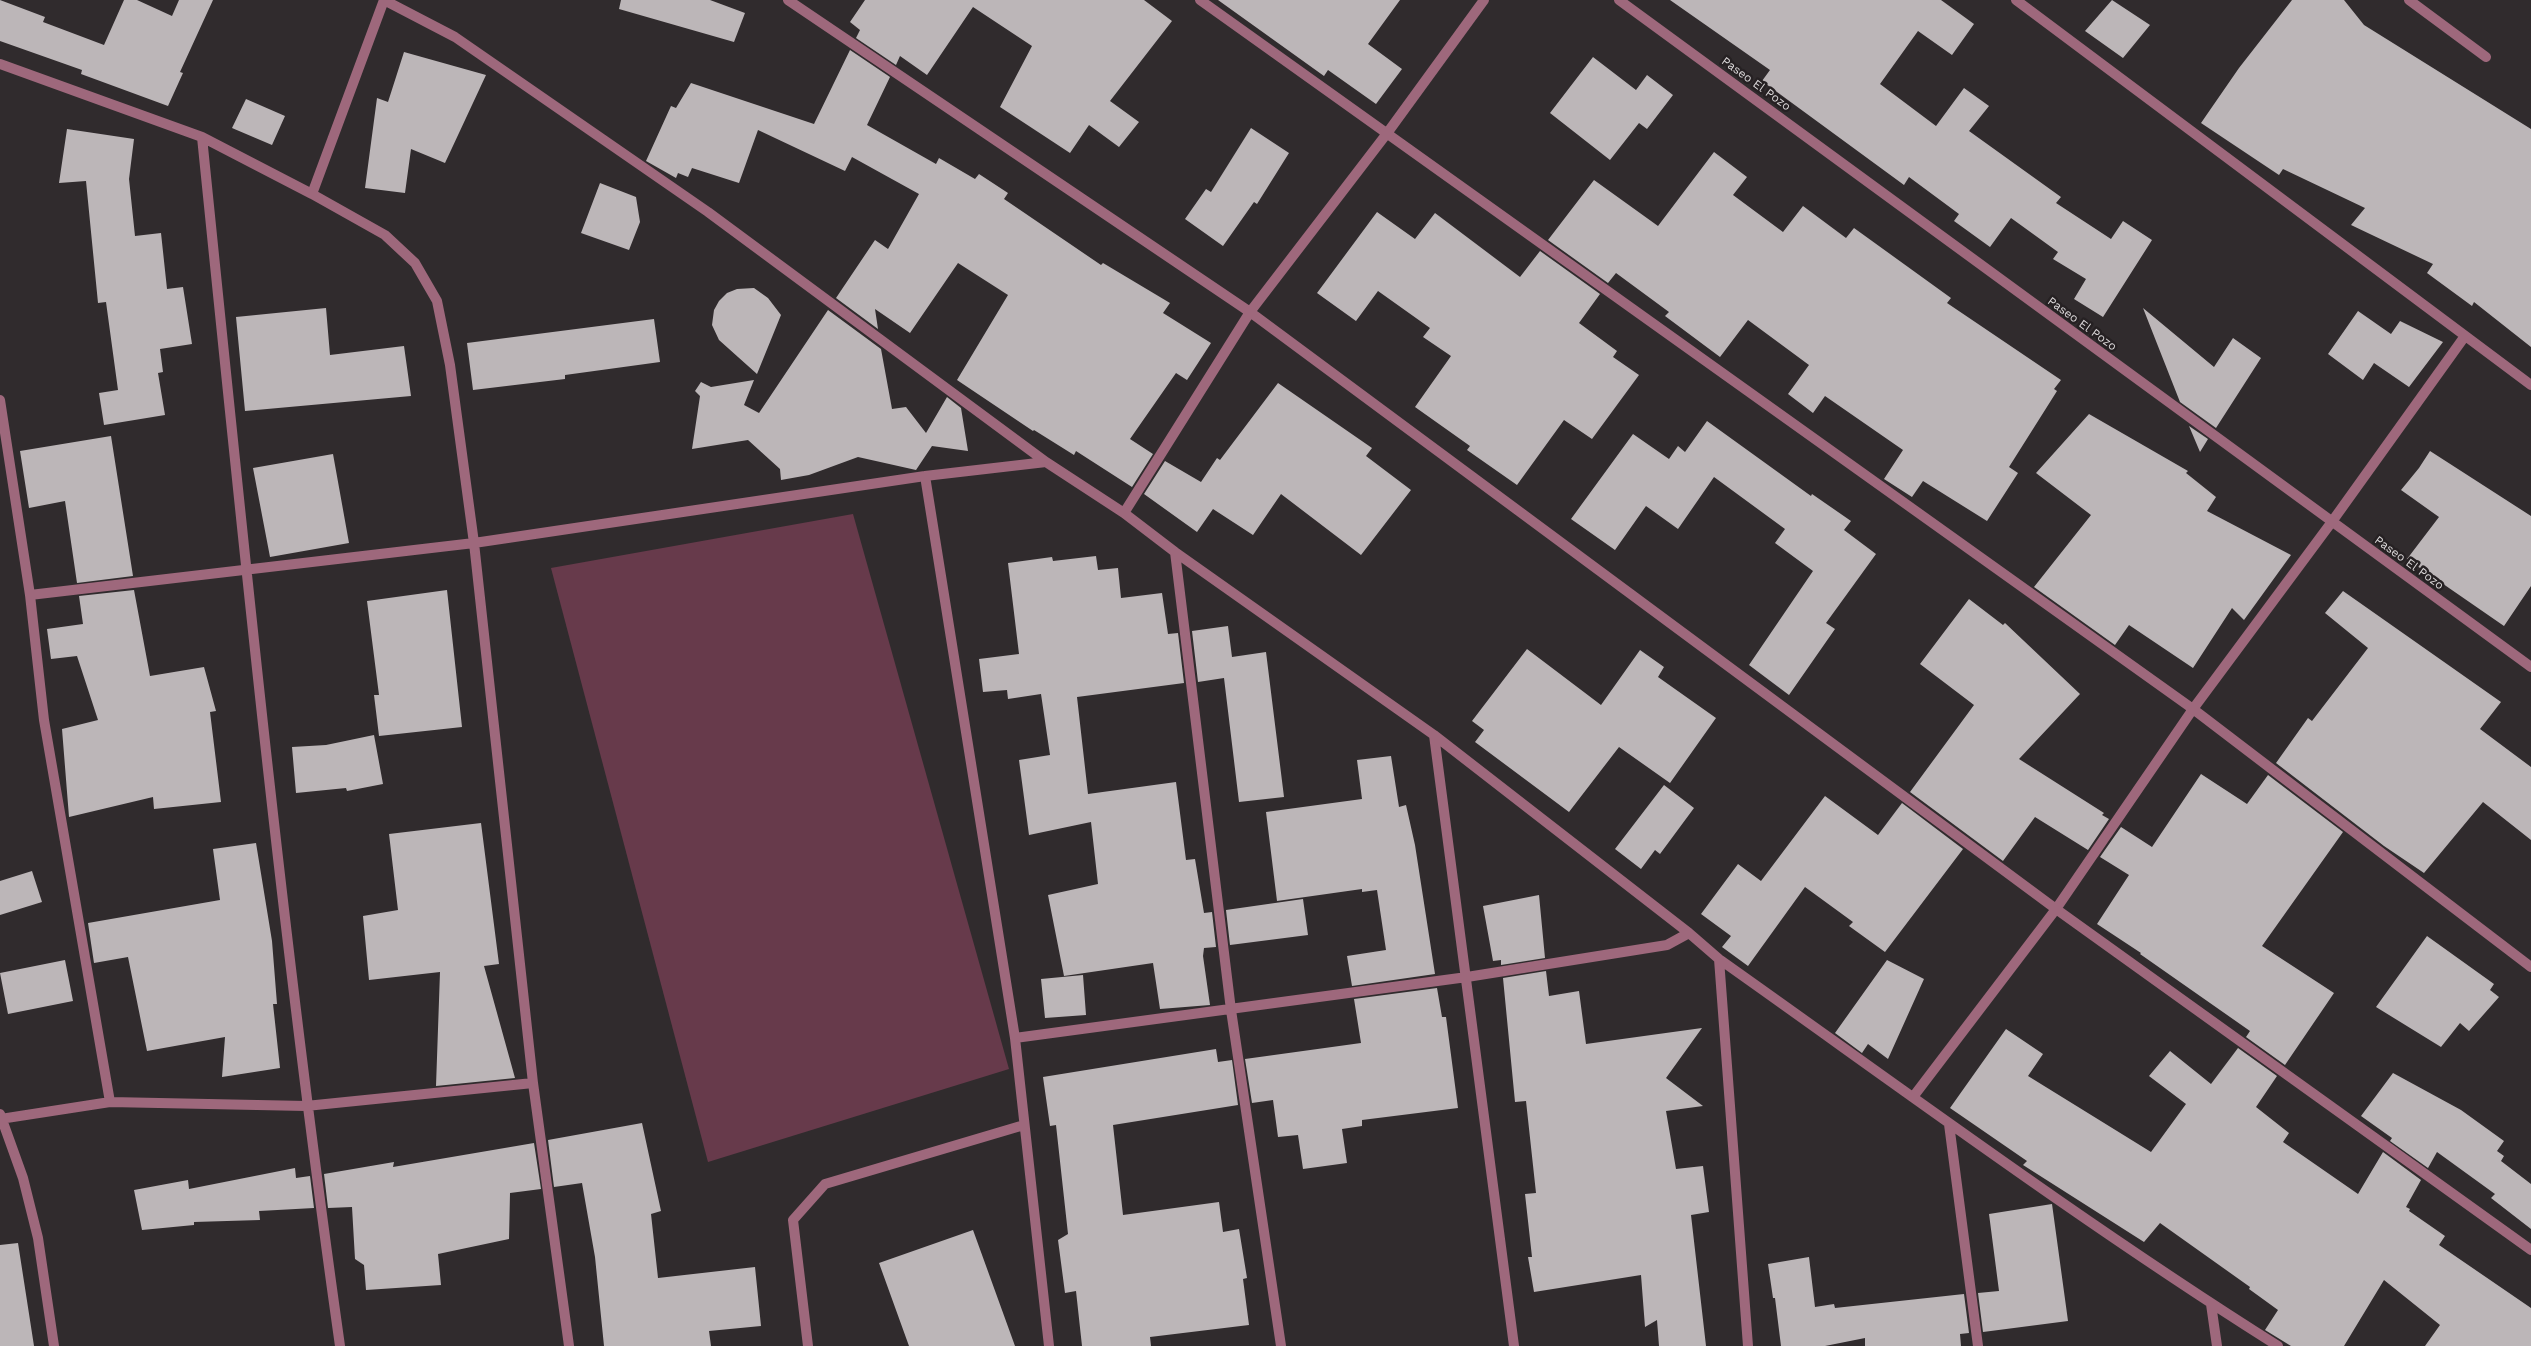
<!DOCTYPE html>
<html>
<head>
<meta charset="utf-8">
<style>
  body { margin:0 }
  canvas { display:block; background:#302b2d }
</style>
</head>
<body>
<canvas width="2531" height="1346"></canvas>
<script>
const c = document.querySelector('canvas').getContext('2d');
c.lineJoin = 'round';
function paint(path, color) {
  c.fillStyle = color;
  c.fill(path, 'evenodd');
}
function trace(path, color, width, dash) {
  c.strokeStyle = color;
  c.lineWidth = width;
  c.lineCap = dash ? 'butt' : 'round';
  c.setLineDash(dash || []);
  c.stroke(path);
}
function drawText(font, color, halo, rows, align = 'center') {
  c.font = font + ' "Work Sans",sans-serif';
  c.lineWidth = 5;
  c.setLineDash([]);
  c.textBaseline = 'middle';
  c.strokeStyle = halo;
  c.fillStyle = color;
  for (const [text, x, y, turn = 0] of rows) {
    c.save();
    c.translate(x, y);
    c.rotate((+turn || 0) * Math.PI / 180);
    c.textAlign = isNaN(turn) ? turn : align;
    if (halo) c.strokeText(text, 0, 0);
    c.fillText(text, 0, 0);
    c.restore();
  }
}
paint(new Path2D(`
  M853,514L1009,1069L708,1162L551,568Z`), '#673a4b');
paint(new Path2D(`
  M0,0L45,17L43,22L104,45L124,0H137L172,16L179,0H213L180,72L183,73L168,106L81,74L82,70L0,41Z
  M621,0H710L745,13L734,42L619,9Z
  M865,0H1144L1172,21L1110,101L1139,122L1119,147L1089,125L1070,153L1000,107L1032,46L973,7L927,75L900,56L896,65L856,38L860,30L850,22Z
  M1218,0H1400L1368,44L1402,69L1376,104L1328,70L1324,76Z
  M1670,0H1941L1974,24L1952,55L1918,31L1880,84L1936,126L1964,88L1989,106L1969,131L2061,197L2056,203L2111,239L2123,221L2152,240L2103,317L2074,299L2086,279L2053,259L2058,252L2011,218L1990,247L1954,221L1959,214L1909,177L1904,185L1762,81L1770,70Z
  M2112,0L2150,25L2123,58L2085,31Z
  M2292,0H2344L2364,25L2531,129V347L2474,302L2472,306L2427,273L2433,264L2351,225L2365,208L2283,169L2279,175L2201,123L2239,68Z
  M850,50L890,77L867,125L936,164L939,158L975,179L979,174L1008,193L1004,199L1101,265L1103,263L1170,303L1163,313L1211,343L1187,380L1176,373L1130,439L1153,454L1132,487L1076,451L1074,455L1034,430L1033,431L957,380L1008,295L958,263L910,333L875,309L878,329L836,298L875,240L888,249L919,194L852,157L845,171L758,130L739,183L692,168L688,177L678,173L676,178L646,161L671,106L676,108L691,83L814,124Z
  M404,52L486,75L445,163L411,149L405,193L365,188L377,98L388,102Z
  M1593,57L1636,90L1647,75L1673,95L1647,129L1639,123L1610,160L1550,113Z
  M246,99L285,116L272,145L232,128Z
  M1251,128L1289,153L1257,204L1254,202L1223,246L1185,219L1206,189L1211,192Z
  M67,129L134,139L129,179L135,236L161,233L167,289L183,287L192,344L160,349L163,372L158,373L165,415L104,425L99,393L118,390L106,302L98,303L86,181L59,183Z
  M1714,152L1747,177L1733,195L1783,232L1803,206L1846,238L1854,228L1951,298L1947,303L2061,380L2054,389L2057,391L2009,467L2018,473L1987,521L1923,481L1912,497L1884,479L1903,450L1825,396L1813,413L1788,394L1809,365L1748,320L1720,357L1665,316L1669,312L1616,273L1608,283L1548,240L1594,180L1658,226Z
  M600,183L636,197L640,222L629,250L581,233Z
  M1377,212L1415,239L1435,213L1520,277L1540,251L1600,294L1579,323L1617,351L1613,357L1639,375L1592,439L1564,420L1517,485L1467,450L1470,446L1415,407L1451,356L1423,337L1430,328L1378,291L1356,321L1317,293Z
  M754,288L768,298L781,315L757,374L719,340L712,325L714,310L719,301L727,293L737,289Z
  M326,308L330,355L404,346L411,396L245,411L236,317Z
  M2143,308L2214,367L2233,338L2261,358L2216,428L2180,402Z
  M828,310L881,349L892,409L906,407L926,433L947,397L961,408L968,451L932,446L916,470L858,457L809,475L781,480L780,469L748,440L692,449L700,396L695,391L701,382L711,387L754,380L744,405L759,413Z
  M2358,311L2391,334L2400,321L2443,342L2409,387L2374,363L2363,380L2328,354Z
  M654,319L660,362L565,375V379L473,390L467,343Z
  M1278,383L1372,448L1366,456L1411,490L1361,555L1281,494L1253,535L1213,509L1197,532L1144,494L1165,461L1201,482L1217,458L1220,460Z
  M2089,414L2188,471L2186,473L2216,497L2207,511L2291,555L2244,620L2232,608L2193,668L2129,625L2115,645L2034,587L2091,515L2036,473Z
  M1707,421L1811,496L1812,494L1851,521L1844,530L1876,554L1826,623L1835,629L1789,695L1749,665L1813,571L1775,543L1785,529L1714,477L1678,529L1646,506L1615,550L1571,519L1633,434L1669,459L1678,446L1685,452Z
  M2189,426L2208,439L2200,452Z
  M111,436L133,576L77,583L65,501L29,508L20,451Z
  M2430,451L2531,516V586L2504,626L2407,559L2439,517L2401,490L2419,468Z
  M333,454L349,543L270,557L253,468Z
  M1096,556L1098,570L1118,568L1121,598L1162,593L1168,634L1178,633L1184,683L1077,697L1088,794L1176,782L1186,860L1195,859L1204,913L1212,912L1216,947L1204,948L1203,956L1210,1005L1160,1009L1153,963L1064,976L1048,895L1098,884L1091,822L1029,835L1019,760L1050,755L1041,694L1008,699L1007,690L983,692L979,659L1019,654L1008,563L1052,557L1053,561Z
  M134,590L150,676L204,667L216,711L210,712L221,802L154,809L153,797L69,817L62,729L98,720L77,656L51,659L47,629L83,624L79,596Z
  M447,590L462,727L379,736L374,695H379L367,601Z
  M2343,591L2501,702L2480,729L2531,767V840L2483,802L2424,873L2384,846L2276,763L2308,718L2312,721L2368,648L2325,613Z
  M1969,599L2003,625L2005,623L2080,694L2019,759L2104,813L2102,815L2109,819L2088,850L2035,817L2003,861L1910,792L1974,705L1920,664Z
  M1228,626L1232,657L1266,652L1284,797L1239,802L1224,678L1198,682L1192,631Z
  M1527,649L1601,705L1640,650L1664,667L1658,677L1716,718L1670,783L1619,747L1569,812L1475,742L1484,730L1472,721Z
  M374,735L383,784L347,791L346,788L296,793L292,747L326,745Z
  M1391,756L1399,807L1406,805L1415,845L1435,974L1352,986L1347,956L1386,950L1377,890L1362,892V889L1277,901L1266,812L1362,799L1357,760Z
  M2201,774L2247,804L2268,775L2343,832L2262,946L2334,993L2285,1065L2246,1037L2250,1031L2140,954L2141,953L2097,924L2129,875L2100,857L2121,827L2152,847Z
  M1664,785L1694,808L1660,854L1655,850L1641,869L1615,849Z
  M1825,796L1878,835L1902,803L1963,849L1885,952L1849,926L1853,922L1805,887L1748,966L1722,947L1731,936L1701,914L1738,864L1761,881Z
  M481,823L499,964L484,966L515,1078L436,1086L440,972L369,980L363,916L398,910L389,834Z
  M256,843L272,941L277,1004H273L280,1068L222,1077L225,1037L147,1051L128,957L94,963L88,923L220,900L213,849Z
  M32,871L42,902L0,915V881Z
  M1539,895L1545,958L1501,965V960L1493,961L1483,906Z
  M1303,899L1308,935L1230,945L1226,910Z
  M2427,936L2494,984L2490,990L2499,997L2469,1031L2460,1023L2441,1047L2376,1007Z
  M65,960L73,1001L8,1014L0,973Z
  M1887,960L1924,979L1888,1059L1868,1044L1862,1053L1835,1033Z
  M1546,971L1549,996L1579,991L1586,1044L1702,1028L1666,1078L1703,1106L1666,1111L1676,1169L1703,1166L1709,1212L1691,1215L1706,1346H1659L1657,1320L1645,1327L1641,1275L1534,1292L1528,1257H1532L1525,1194L1536,1193L1526,1101L1515,1102L1503,978Z
  M1083,975L1086,1015L1045,1018L1041,979Z
  M1437,988L1442,1017H1446L1458,1108L1362,1120V1126L1342,1129L1347,1163L1303,1169L1298,1135L1278,1137L1273,1100L1252,1103L1245,1059L1361,1043L1354,999Z
  M2006,1029L2043,1054L2028,1076L2151,1152L2186,1104L2149,1076L2170,1051L2211,1084L2238,1048L2277,1076L2256,1107L2289,1133L2283,1142L2358,1194L2383,1152L2421,1180L2406,1207L2410,1209L2409,1211L2445,1236L2439,1245L2531,1308V1346H2425L2440,1325L2384,1280L2344,1346H2291L2265,1330L2278,1310L2249,1289L2250,1287L2160,1223L2144,1242L2023,1165L2027,1161L1950,1108Z
  M1216,1049L1218,1062L1232,1060L1238,1105L1113,1125L1123,1215L1219,1202L1223,1232L1239,1229L1247,1278L1243,1279L1249,1325L1150,1337L1151,1346H1082L1076,1291L1065,1293L1058,1240L1068,1234L1056,1125L1050,1126L1043,1077Z
  M2393,1073L2461,1110L2504,1141L2497,1151L2504,1156L2501,1161L2531,1184V1229L2491,1198L2495,1194L2437,1152L2428,1168L2390,1141L2392,1138L2361,1116Z
  M642,1123L661,1211L651,1214L658,1278L755,1267L761,1326L709,1331L711,1346H604L595,1257L582,1183L554,1187L548,1140Z
  M534,1143L541,1189L510,1193L509,1239L438,1254L441,1285L366,1290L364,1265L355,1259L352,1207L328,1208L324,1174L394,1162L393,1167Z
  M295,1168L296,1178L310,1176L314,1208L259,1211L260,1220L194,1222V1225L142,1230L134,1190L188,1180L189,1189Z
  M2052,1204L2068,1321L1983,1332L1978,1293L1999,1291L1989,1214Z
  M973,1230L1015,1346H909L879,1263Z
  M18,1243L34,1346H0V1245Z
  M1809,1257L1815,1307L1834,1304L1835,1308L1964,1294L1969,1333L1960,1334L1961,1346H1865V1338L1825,1346H1781L1775,1298H1773L1768,1264Z`), '#bcb6b8');
trace(new Path2D(`
  M384,0L455,37L708,212L1046,462
  M788,0L1250,312L2056,909L2531,1250
  M1200,0L2193,709L2531,967
  M2016,0L2531,385
  M2409,0L2486,57
  M0,64L202,137L312,194L385,235L415,263L437,301L450,365L474,543L533,1083L569,1346
  M202,137C243,541 283,944 340,1346
  M312,194L384,0
  M0,400L30,595L44,720L110,1102
  M925,476L1015,1038L1049,1346
  M1124,513L1250,312L1388,132L1484,0
  M1175,552L1434,735L1689,933L1719,959C1904,1090 2086,1225 2278,1346
  M30,595L474,543L925,476L1046,462L1124,513L1175,552L1231,1010L1281,1346
  M1434,735L1514,1346
  M1719,959L1748,1346
  M1015,1038L1467,977L1667,945L1689,933
  M1913,1097L2056,909L2193,709L2331,523L2465,336
  M0,1114L23,1178L38,1238L54,1346
  M0,1119L110,1102L306,1106L533,1083
  M1949,1124L1978,1346
  M2211,1304L2217,1346
  M808,1346L793,1220L825,1184L1024,1125`), '#9e687c', 10);
trace(new Path2D(`
  M1619,0L2531,667`), '#9e687c', 10);
drawText('12px', '#dad7d8', '#262123', [
  ["Paseo El Pozo",1756,84,36],
  ["Paseo El Pozo",2082,324,36],
  ["Paseo El Pozo",2409,563,36]
]);
</script>
</body>
</html>
